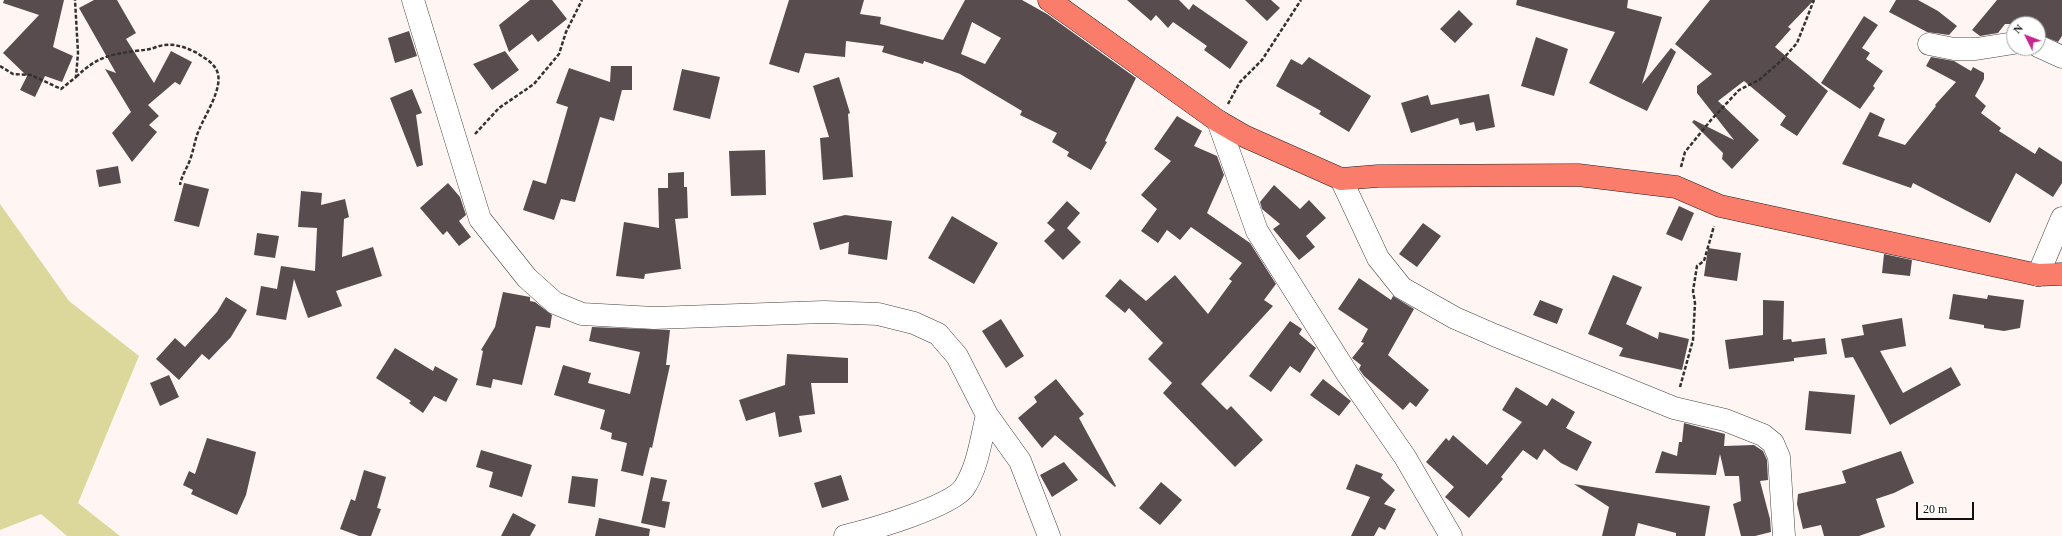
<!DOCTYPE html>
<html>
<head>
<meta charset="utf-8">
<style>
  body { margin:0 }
  #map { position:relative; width:2062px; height:536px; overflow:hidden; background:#fff6f3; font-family:"Times New Roman",serif }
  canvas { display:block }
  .north { position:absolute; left:2006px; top:16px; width:40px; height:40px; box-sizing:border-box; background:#fff; border:1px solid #9f9f9f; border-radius:50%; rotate:312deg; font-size:11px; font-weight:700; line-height:16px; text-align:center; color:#101010 }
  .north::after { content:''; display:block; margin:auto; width:14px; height:18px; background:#c3268f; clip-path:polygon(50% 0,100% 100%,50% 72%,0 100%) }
  .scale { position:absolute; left:1916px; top:502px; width:58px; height:18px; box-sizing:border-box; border:2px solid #101010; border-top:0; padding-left:5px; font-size:12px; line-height:14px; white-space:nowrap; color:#101010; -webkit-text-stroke:3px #fff; paint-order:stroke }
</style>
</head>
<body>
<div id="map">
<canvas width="2062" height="536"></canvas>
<div class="north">N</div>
<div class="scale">20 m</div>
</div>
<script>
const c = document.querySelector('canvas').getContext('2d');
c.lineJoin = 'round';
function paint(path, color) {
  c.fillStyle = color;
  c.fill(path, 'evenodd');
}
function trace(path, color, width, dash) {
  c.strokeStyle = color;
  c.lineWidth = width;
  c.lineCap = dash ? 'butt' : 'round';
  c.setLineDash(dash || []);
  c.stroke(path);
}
paint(new Path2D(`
  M0,204L69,301L139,356L78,503L120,536H67L41,514L0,530Z`), '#dcd79b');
paint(new Path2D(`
  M4,0H64L53,47L73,56L62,82L45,76L35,97L20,90L27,76L3,53L39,15L3,3Z
  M94,0H117L136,33L126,39L154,83L171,51L192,62L180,85L175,82L148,105L159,116L149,125L157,132L132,162L112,133L131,112L105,69L116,73L79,8Z
  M530,0H552L567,19L538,42L532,34L509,52L499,25Z
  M789,0H864L860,14L881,17L880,24L943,40L965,0H1022L1047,14L1136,78L1105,141L1107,142L1091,170L1067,156L1069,152L1052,142L1057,133L1020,115L1022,111L960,74L924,61L923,64L882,52L884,46L846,41L845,57L805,53L799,73L769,64ZM972,22L1001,38L985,64L961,54Z
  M1127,0H1179L1189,10L1193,4L1248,42L1230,69L1204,50L1207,46L1173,22L1168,28L1156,15L1151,21Z
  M1245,0H1271L1280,8L1267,21Z
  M1517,0H1628L1627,8L1662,17L1642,84L1671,48L1676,52L1647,111L1589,83L1615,32L1516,5Z
  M1710,0H1814L1788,27L1791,29L1775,47L1828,91L1797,136L1780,125L1786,116L1744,81L1718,101L1759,140L1732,169L1722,159L1723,153L1692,122L1694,120L1734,140L1697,93V86L1712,74L1675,44Z
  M1896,0H1918L1938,11L1957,26L1949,35L1927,32L1889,12Z
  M1997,0H2062V36L2058,42L2038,34V24H2005L1998,33L1980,36L1972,30Z
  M1459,10L1473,24L1455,43L1440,29Z
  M1864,16L1878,25L1862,48L1870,53L1866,59L1883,71L1873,86L1875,88L1860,109L1821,83Z
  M409,31L417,56L395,63L388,38Z
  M1536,37L1568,49L1554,96L1521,86Z
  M505,51L519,70L492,90L473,64Z
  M1309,57L1371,96L1349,132L1319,114L1321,111L1276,86L1291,59L1302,65Z
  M1931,57L1954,61L1971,71L1973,67L1984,73V79L1975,96L1986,106L1981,113L2001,128L1999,131L2035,154L2039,147L2062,162V183L2053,197L2016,173L1990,223L1913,183L1911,188L1842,164L1870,112L1885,119L1878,136L1905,145L1936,106L1935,105L1956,82L1926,66Z
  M611,66H632V90H622L614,121L600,117L575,202L561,199L554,220L523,210L533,180L546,184L568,107L556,103L569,68L610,82Z
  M682,69L720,77L710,119L673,110Z
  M839,77L850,113L848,114L853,177L823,180L820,138L829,137L813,86Z
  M412,89L422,113L416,115L423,165L417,167L390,98Z
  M1489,94L1495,127L1476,131L1474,122L1460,125L1458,118L1411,133L1401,103L1428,95L1431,105Z
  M1177,116L1202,131L1194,146L1217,156L1224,175L1207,213L1250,243L1276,284L1264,300L1273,306L1201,384L1227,410L1231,406L1263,440L1235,467L1163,393L1172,383L1148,359L1163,343L1129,308L1125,313L1105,296L1120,279L1146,301L1175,275L1208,314L1232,281L1229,279L1242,263L1191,227L1180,240L1167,230L1158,243L1141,231L1157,209L1141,195L1171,161L1154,149Z
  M765,150L766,195L731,196L729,151Z
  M118,166L121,183L99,187L96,170Z
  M684,172V187H687L688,218L675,219L681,269L645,274L644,279L616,276L624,222L659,228L658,188H668V173Z
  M184,183L209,189L199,227L174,221Z
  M448,183L460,197L466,215L459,221L471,237L459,246L447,231L443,235L420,208Z
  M1274,185L1300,209L1309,200L1326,218L1306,236L1315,247L1299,260L1273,229L1280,224L1262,209L1260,202Z
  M301,191L322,193L321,205L345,199L349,217L344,219L342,257L373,247L382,276L336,291L342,306L308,318L294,279L286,320L256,315L261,286L277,289L281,266L315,271L317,228L298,227Z
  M1067,201L1080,213L1067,228L1081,242L1063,260L1044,241L1055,230L1047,223Z
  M1679,206L1694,213L1682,241L1666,234Z
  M845,215L892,221L887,260L848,254L849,242L820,250L813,223Z
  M952,216L998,243L974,284L928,258Z
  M1423,223L1441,236L1417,267L1399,254Z
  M257,233L279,236L275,258L254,255Z
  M1708,248L1741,253L1737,281L1704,276Z
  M1884,254L1912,260L1910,276L1882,273Z
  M1613,275L1642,287L1626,324L1658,339L1659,332L1689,339L1682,370L1619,356L1623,348L1588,334Z
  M1359,278L1391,300L1393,296L1414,309L1388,355L1429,390L1416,407L1410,402L1403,410L1364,376L1359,369L1361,365L1352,358L1364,343L1361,342L1368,329L1338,309Z
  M503,292L530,297V301L535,302L552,315L550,328L536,326L522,385L493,379L491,388L476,385L483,351L481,350L495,327Z
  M1953,294L1987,299L1988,295L2024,300L2020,328L2004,331L1984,328V325L1949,319Z
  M226,297L247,310L231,337L209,360L202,354L179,380L156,359L175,338L185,347L217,312Z
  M1540,300L1563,309L1557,324L1533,315Z
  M1763,300L1784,301L1783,340L1791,339L1792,342L1825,338L1827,354L1794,358V361L1729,369L1725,340L1763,335Z
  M1902,318L1906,346L1880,351L1903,393L1951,367L1961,385L1890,425L1853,357L1845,358L1841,339L1864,335L1862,325Z
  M1001,319L1024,356L1006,368L982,331Z
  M1290,321L1302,329L1299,334L1316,348L1300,373L1290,366L1271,392L1249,376Z
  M592,327L670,330L666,365H670L652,448L650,447L643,476L621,471L627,443L611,439L612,433L600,429L605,410L554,395L563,365L591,373L588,383L630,394L640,352L589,341Z
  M395,348L433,371L435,366L458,379L446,402L434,396L423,413L409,403L411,401L376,378Z
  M787,354L848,358V383H811L815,414L799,416L802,432L779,437L775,412L746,421L739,400L785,385Z
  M169,375L179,397L160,406L150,383Z
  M1056,379L1084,414L1079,418L1116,486L1115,487L1055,435L1042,448L1018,418L1037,402L1034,397Z
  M1323,379L1351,401L1339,416L1310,395Z
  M1516,387L1547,406L1552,398L1575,412L1566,428L1592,442L1577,471L1561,463L1544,449L1537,460L1523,450L1501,477L1503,479L1469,518L1445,497L1454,487L1426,462L1446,438L1449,441L1453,435L1487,465L1522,422L1502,410Z
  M1809,391L1855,395L1851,434L1805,430Z
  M1684,423L1725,434L1724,446L1754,445L1763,451L1767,460L1768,480L1760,481L1770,519L1771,532L1755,536H1741L1733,504L1741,501L1739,476H1725L1720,454L1716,475L1655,473L1662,451L1677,456L1679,442H1682Z
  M207,438L256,452L246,495L237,515L191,494L193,490L183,485L189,471L195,474Z
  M481,450L532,465L522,497L489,487L493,472L476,467Z
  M1901,451L1914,483L1894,493L1876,499L1885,527L1859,536H1824L1821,525L1803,529L1797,504L1798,494L1846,483L1842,471Z
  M1064,462L1078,480L1052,497L1040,475Z
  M1356,464L1383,474L1381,478L1395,490L1384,504L1396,509L1385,530L1379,527L1374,536H1351L1370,497L1346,489Z
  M364,470L386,477L377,508L381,509L371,536H359L340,529L351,499L355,501Z
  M841,475L849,500L822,508L814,483Z
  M572,476L598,479L595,507L568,503Z
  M651,477L667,480L662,501L670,502L665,528L641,523Z
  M1161,482L1182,500L1160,525L1139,508Z
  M1574,484L1710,506L1705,536H1676V533L1638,523L1635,536H1602L1609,507Z
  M513,513L536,525L530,536H501Z
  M599,518L650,529L649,536H595Z`), '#594c4f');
const minor = new Path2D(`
  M413,0L480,219L527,278L555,303L582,314L654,318L824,312L878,314L914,323L938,334L957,356L987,415L1020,461L1049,536
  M1929,44L1954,49H1976L2014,43
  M2038,46L2062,57
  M1218,121L1257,231L1348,375L1405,457L1451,536
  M1341,179L1378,258L1402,288L1455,318L1494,335L1674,408L1725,420L1763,435L1773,443L1779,457L1784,536
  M2038,275L2062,218
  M845,536C870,530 950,507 964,488C978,467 981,439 987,415`);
const major = new Path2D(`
  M1049,0L1218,121L1244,136L1341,179L1378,176L1578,175L1676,187L1720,206L2038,275L2062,274`);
trace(minor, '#434343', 23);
trace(major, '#212121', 23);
trace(new Path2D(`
  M0,66L13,74L31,75L61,89L76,77L78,53L75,0
  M76,77C97,57 108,55 135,51C143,50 149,50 156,47C171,42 183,46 197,53C204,58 213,62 217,71C224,87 205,115 199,130C195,139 194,148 191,157C188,167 182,174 180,185
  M1228,104L1240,82L1262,60L1301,0
  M475,134L499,108L534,84L559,54L566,32L582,0
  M1681,167L1685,152L1711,120L1739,90L1759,80L1782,60L1797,43L1814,0
  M1680,387L1693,340L1695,303L1693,291L1697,266L1704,261L1714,226`), '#323232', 2.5, [4, 2]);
trace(minor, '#fff', 22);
trace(major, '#f97d6a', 22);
</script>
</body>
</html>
